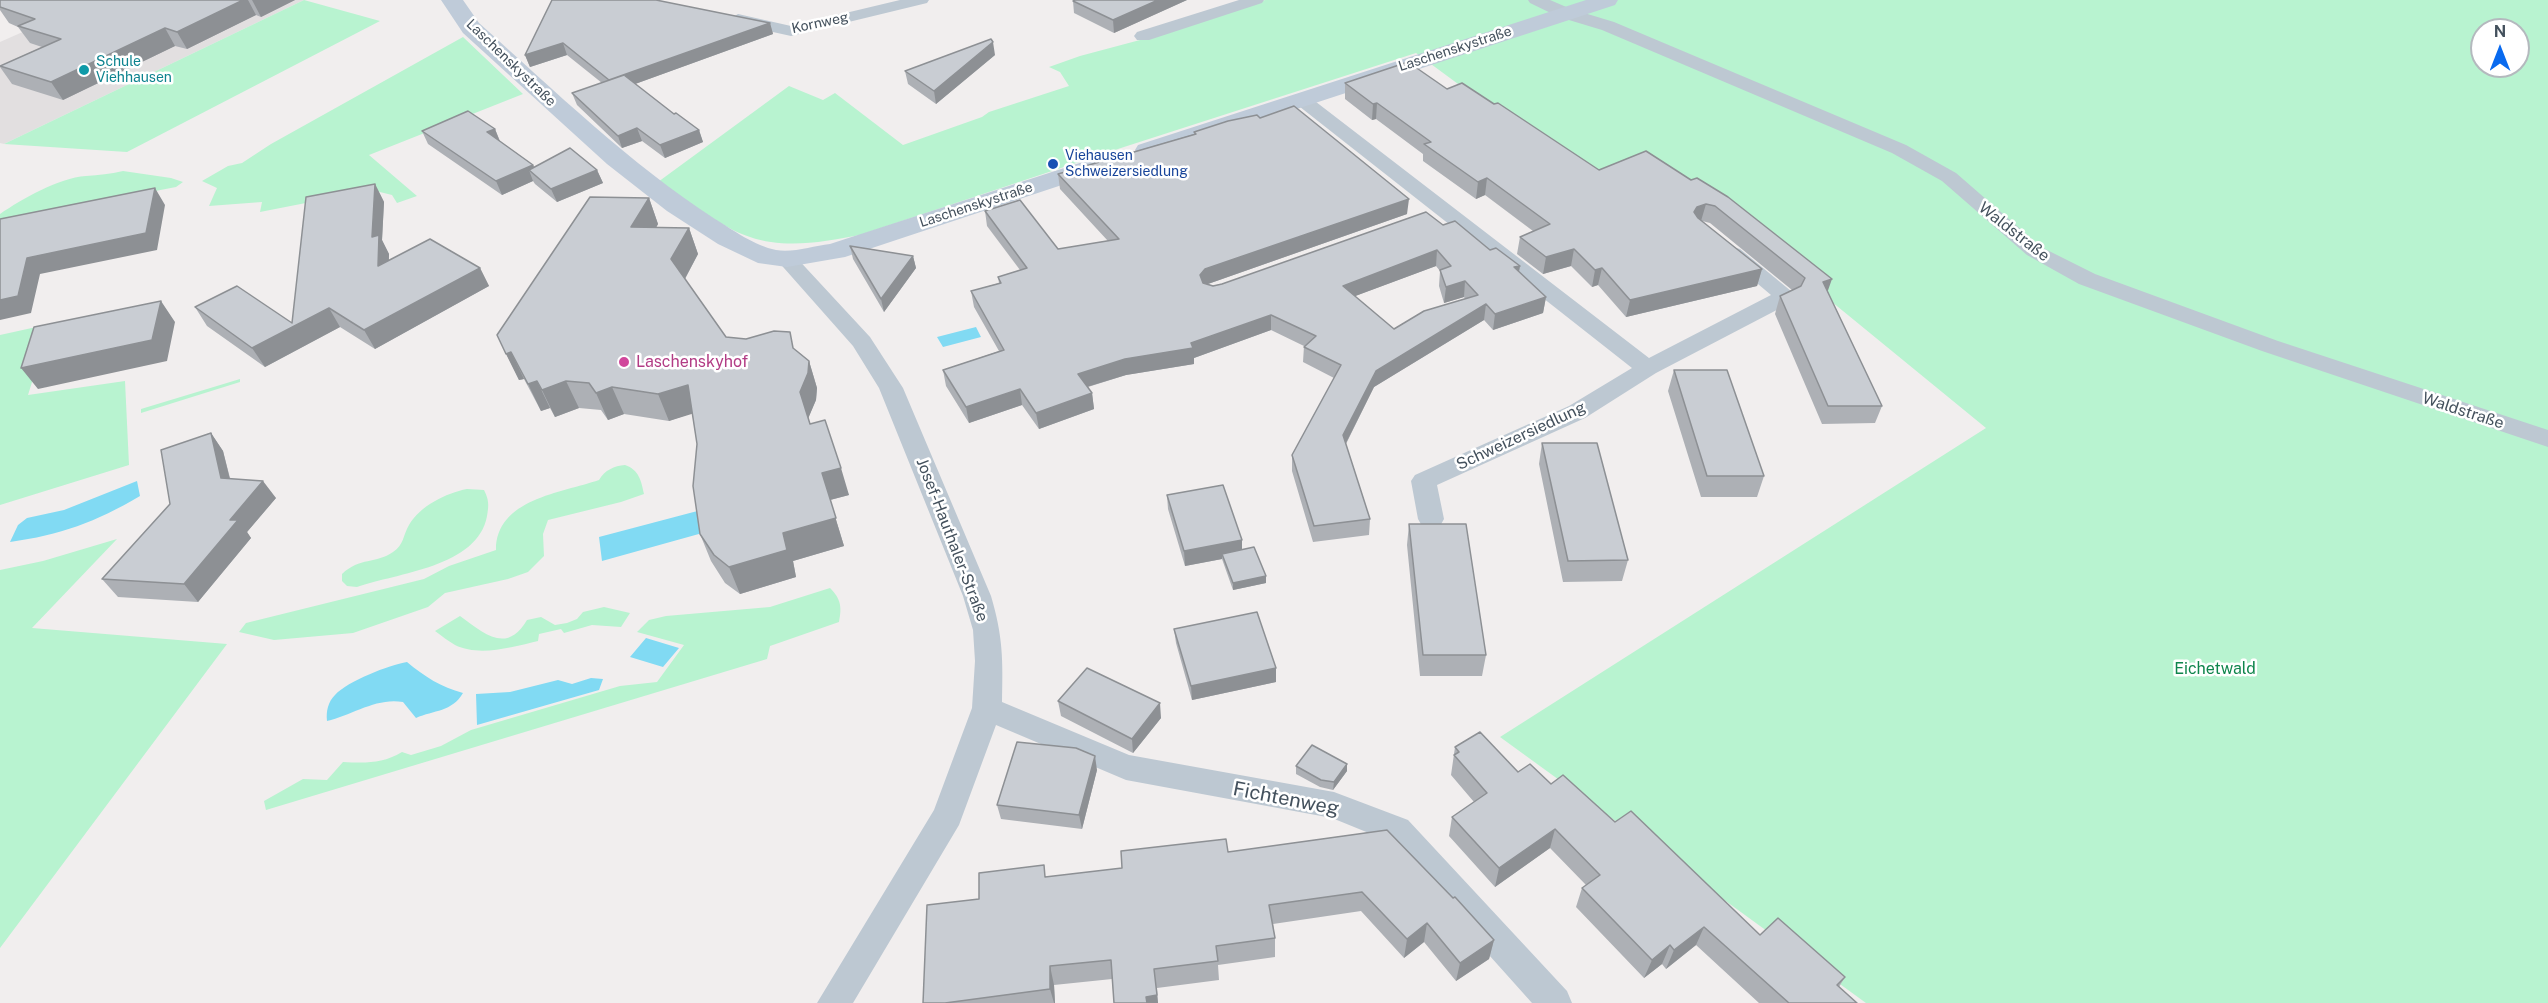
<!DOCTYPE html>
<html>
<head>
<meta charset="utf-8">
<style>
  body { margin:0 }
  #map { position:relative; width:2548px; height:1003px; overflow:hidden; background:#f1eeee; font-family:"Public Sans",sans-serif }
  canvas { display:block }
  .north { position:absolute; left:2470px; top:18px; width:60px; height:60px; box-sizing:border-box; background:#fff; border:2px solid #b4b9be; border-radius:50%; rotate:0deg; font-size:16px; font-weight:700; line-height:24px; text-align:center; color:#44515d }
  .north::after { content:''; display:block; margin:auto; width:21px; height:27px; background:#096aef; clip-path:polygon(50% 0,100% 100%,50% 72%,0 100%) }
</style>
</head>
<body>
<div id="map">
<canvas width="2548" height="1003"></canvas>
<div class="north">N</div>
</div>
<script>
const c = document.querySelector('canvas').getContext('2d');
c.lineJoin = 'round';
function paint(path, color) {
  c.fillStyle = color;
  c.fill(path, 'evenodd');
}
function trace(path, color, width, dash) {
  c.strokeStyle = color;
  c.lineWidth = width;
  c.lineCap = dash ? 'butt' : 'round';
  c.setLineDash(dash || []);
  c.stroke(path);
}
function drawText(font, color, halo, rows, align = 'center') {
  c.font = font + ' "Public Sans",sans-serif';
  c.lineWidth = 5;
  c.setLineDash([]);
  c.textBaseline = 'middle';
  c.strokeStyle = halo;
  c.fillStyle = color;
  for (const [text, x, y, turn = 0] of rows) {
    c.save();
    c.translate(x, y);
    c.rotate((+turn || 0) * Math.PI / 180);
    c.textAlign = isNaN(turn) ? turn : align;
    if (halo) c.strokeText(text, 0, 0);
    c.fillText(text, 0, 0);
    c.restore();
  }
}
paint(new Path2D(`
  M95,0H304L4,144L0,143V42Z`), '#e2dfe0');
paint(new Path2D(`
  M304,0L380,21L127,152L4,144Z
  M1265,0H2548V1003H1866L1500,737L1986,428L1656,158L1583,176L1416,53L1124,147L860,235C824,242 785,249 750,237C721,228 684,198 658,182L789,86L823,100L835,93L903,145L982,117L989,112L1069,86L1060,72L1049,67L1080,56L1170,32ZM2482,30H2518V66H2482Z
  M463,37L523,94L369,155L417,196L397,203L392,195L372,190L260,212L262,202L209,206L217,188L202,181L228,166L242,163L271,144Z
  M123,171L171,178L183,182L176,187L0,221V214C22,199 58,178 86,176C99,175 110,174 123,171Z
  M50,324L28,395L125,381L129,465L0,505V335Z
  M240,379V382L141,413V409Z
  M625,465C639,470 641,480 644,494L621,502L548,520L543,534L544,556L528,572L508,579L445,593L428,607L353,633L274,640L239,632L246,623L424,579L449,566L496,550C496,499 561,493 599,480C605,470 614,466 625,465Z
  M467,489L484,490C489,500 489,505 487,516C478,567 397,573 357,587L347,586L342,581V574C360,557 376,564 393,552C404,545 403,535 409,525C420,506 446,493 467,489Z
  M117,539L32,628L227,644L0,948V570L43,561Z
  M830,588C841,599 842,607 839,622L770,646L767,659L266,810L264,801L303,779L327,780L343,762C365,763 382,764 402,752L411,755L441,746L471,730L620,686L657,682L684,645L637,632L649,620L666,616L770,607Z
  M604,607L630,613L621,627L592,625L564,633L561,629L539,634L538,641C513,647 479,657 455,645C448,641 442,636 435,631L460,616C484,633 506,655 527,620L541,617L555,625L567,623L577,619L583,612Z`), '#b8f3d0');
paint(new Path2D(`
  M976,327L981,337L943,347L937,337Z
  M137,481L140,496C96,522 60,535 10,542L18,525L27,518L64,510Z
  M705,509L706,532L602,561L599,537Z
  M646,638L679,648L663,667L630,657Z
  M407,662C425,677 441,687 463,693C452,712 434,710 416,718L403,702C377,697 352,715 327,721C326,711 328,702 335,695C348,681 389,665 407,662Z
  M591,678L603,679L599,690L477,725L476,694L510,692L558,680L572,684Z`), '#81daf3');
paint(new Path2D(`
  M900,0H929L927,3L791,36L732,23L730,19L738,14L791,26Z
  M1239,0H1264L1262,3L1149,40H1137L1134,36L1137,32Z
  M1528,0H1550L1571,9L1614,22L1906,145L1956,173L2041,247L2095,274L2278,341L2548,430V447L2262,351L2079,284L2027,255L1942,181L1892,153L1602,30L1559,17L1530,3Z
  M1301,94L1307,95L1649,358L1771,295L1726,257L1722,253L1726,249L1733,247L1740,249L1797,296L1794,301L1656,373L1585,418L1437,485L1444,519L1440,526L1431,528L1422,526L1418,519L1411,481L1415,475L1569,406L1632,368L1295,103L1292,99L1295,95Z
  M787,253L794,255L870,337L903,388L991,596C1003,637 1003,659 1002,702L1129,755L1334,792L1408,820L1567,991L1572,1003H1532L1386,840L1332,818L1126,780L996,725L959,825L853,1003H817L934,810L972,708L975,661L973,630L963,596L879,388L853,346L776,259L780,255Z`), '#bdc8d2');
paint(new Path2D(`
  M441,0H463L479,23C555,91 629,163 715,219C733,230 755,246 776,250C793,253 813,246 830,244L1092,159L1101,156L1110,159L1114,164L1110,169L845,257L787,267L758,263L718,244L667,211L607,164L463,33Z
  M1586,0H1618L1615,5L1156,155L1147,157L1138,155L1135,150L1138,145Z`), '#bfcbd9');
paint(new Path2D(`
  M0,0H295L261,17L256,15L187,49L175,46L63,100L12,84L0,67V66L42,47L30,43L18,27L9,23L0,10Z
  M552,0L770,23L773,34L635,84L674,114L699,130L703,142L665,158L642,141L622,148L577,105L572,93L602,83L567,55L530,67L525,55Z
  M1075,0H1187L1114,33L1074,13L1073,1Z
  M995,55L936,104L908,84L905,71Z
  M1345,83L1447,89L1494,104L1599,170L1646,151L1828,292L1882,406L1875,423L1822,424L1775,314L1780,296L1792,290L1710,223L1702,221L1762,269L1757,286L1626,317L1598,285L1592,287L1571,266L1543,274L1517,254L1520,237L1533,231L1485,195L1476,199L1423,161V154L1376,119L1372,120L1345,99Z
  M1260,118L1407,214L1208,284L1213,286L1443,225L1520,266L1519,272L1546,297L1543,313L1493,330L1484,320L1374,387L1346,444L1370,519L1369,535L1313,542L1292,471V455L1334,378L1303,362L1304,346L1271,330L1194,358V364L1126,375L1088,387L1092,393L1094,409L1039,429L1022,405L969,423L946,386L943,370L999,351L974,307L971,291L999,283L998,277L1020,270L987,226L985,211L1058,249L1108,241L1060,189L1058,174L1194,134V132ZM1436,266L1440,271L1439,286L1444,303L1464,297L1465,299L1394,329L1355,296Z
  M495,129L500,141L533,165L534,167L597,170L603,183L557,202L535,184L533,181L502,195L428,144L422,131Z
  M375,184L384,202L382,240L389,254V261L480,268L489,286L375,349L340,327L265,367L207,326L195,307L292,323Z
  M649,198L658,224L656,228H689L698,254L685,279L726,337L796,350L809,361L817,388L816,400L808,418L810,424L849,495L830,500L844,546L793,561L796,577L740,594L725,583L711,561L700,534L697,444L692,413L669,421L624,414L608,420L601,410L579,408L555,417L550,408L541,411L524,379L519,380L497,335Z
  M850,246L913,256L916,268L884,312L853,259Z
  M1674,370L1764,476L1757,497H1701L1668,391Z
  M211,433L223,451L230,478L276,498L247,532L251,538L198,602L118,597L102,579L170,504Z
  M1542,443L1628,560L1622,581L1563,582L1539,464Z
  M1167,495L1242,540V550L1266,583L1233,590L1222,559L1185,566L1168,509Z
  M1409,524L1486,655L1482,676H1420L1407,545Z
  M1174,629L1276,668V682L1192,700L1176,643Z
  M1058,701L1161,718L1133,753L1061,716Z
  M1455,747L1551,784L1615,822L1760,935L1845,977L1839,987L1857,1003H1759L1696,945L1666,969L1662,964L1644,978L1576,907L1582,888L1586,885L1550,848L1495,887L1449,836L1452,817L1474,802L1451,775Z
  M1296,766L1347,771L1333,790L1320,787L1296,774Z
  M1097,770L1082,829L1001,819L997,805Z
  M1387,830L1494,940L1489,959L1456,981L1424,942L1404,958L1361,911L1273,924L1275,938V957L1218,965L1219,980L1157,988L1158,1003H1114L1112,979L1054,985L1055,1003H923L979,899L1047,877L1122,868L1228,852Z`), '#adb0b5');
paint(new Path2D(`
  M243,0H248L256,15L187,49L177,32Z
  M252,0H295L261,17Z
  M1158,0H1187L1114,33L1113,20Z
  M770,23L773,34L613,92L609,80Z
  M165,28L175,46L63,100L51,82Z
  M993,42L995,55L936,104L934,91Z
  M563,43L567,55L530,67L525,55Z
  M1377,103L1376,119L1372,120L1373,104Z
  M637,128L642,141L622,148L618,136Z
  M495,129L500,142L487,132Z
  M699,130L703,142L665,158L660,145Z
  M533,165L539,178L529,170L533,181L502,195L496,181Z
  M597,170L603,183L557,202L551,189Z
  M1487,178L1485,195L1476,199L1478,182Z
  M375,184L384,202L382,240L389,254L388,285L378,266L372,237Z
  M155,188L165,205L157,250L40,274L31,313L0,320V300L27,258Z
  M649,198L658,224L641,254L631,227Z
  M1409,199L1407,214L1205,285L1201,291L1200,275L1205,269Z
  M1706,204L1701,221L1693,224L1694,212L1697,207Z
  M689,228L698,254L681,286L671,259Z
  M1574,249L1571,266L1543,274L1546,257Z
  M1437,250L1436,266L1342,301L1343,286Z
  M913,256L916,268L884,312L881,299Z
  M1520,266L1517,281L1514,267Z
  M480,268L489,286L375,349L364,330Z
  M1602,268L1598,285L1592,287L1595,270Z
  M1762,269L1757,286L1626,317L1630,300Z
  M1832,279L1826,296L1823,282Z
  M1465,281L1464,297L1444,303L1446,287Z
  M1546,297L1543,313L1493,330L1495,314Z
  M161,301L175,322L167,361L38,389L21,368Z
  M1486,304L1484,320L1374,387L1342,451L1343,435L1376,371Z
  M329,308L340,327L265,367L252,348Z
  M1271,315V330L1194,358V364L1126,375L1080,389L1078,374L1125,359L1191,343Z
  M511,352L524,379L519,380L506,354Z
  M809,361L817,388L816,400L808,419L800,392Z
  M537,381L550,408L541,411L528,384Z
  M566,381L579,408L555,417L542,390Z
  M688,385L698,412L669,421L658,394Z
  M612,387L624,414L608,420L596,393Z
  M1020,389L1022,405L969,423L966,407Z
  M1092,393L1094,409L1039,429L1036,413Z
  M211,433L223,451L234,496L221,478Z
  M841,468L849,495L830,500L844,546L793,561L796,577L740,594L729,567L783,533L822,473Z
  M263,481L276,498L247,532L251,538L198,602L184,584L230,520Z
  M1242,540V555L1222,554V559L1185,566L1184,551Z
  M1266,576V583L1233,590V583Z
  M1276,668V682L1192,700L1191,686Z
  M1160,703L1161,718L1133,753L1132,739Z
  M1095,756L1097,770L1082,829L1079,815Z
  M1347,764V771L1333,790L1334,782Z
  M1555,829L1550,848L1495,887L1499,868Z
  M1427,923L1424,942L1404,958L1407,939Z
  M1704,927L1696,945L1666,969L1674,950Z
  M1494,940L1489,959L1456,981L1460,963Z
  M1670,945L1662,964L1644,978L1652,960Z
  M1050,966L1054,985L1055,1003H1054L1050,989Z
  M1154,969L1158,1003H1147L1146,997Z`), '#8d9094');
const building = new Path2D(`
  M0,0H243L177,32L165,28L51,82L0,66L61,39L18,26L35,19L0,7Z
  M552,0H656L770,23L609,80L563,43L525,55Z
  M1075,0H1158L1113,20L1073,1Z
  M991,39L993,42L934,91L905,71Z
  M1408,62L1447,89L1462,83L1494,104L1498,103L1599,170L1646,151L1691,180L1697,178L1728,197L1832,279L1823,282L1882,406H1828L1780,296L1801,286L1805,278L1715,206L1706,204L1697,207L1694,212L1698,218L1762,269L1630,300L1602,268L1595,270L1574,249L1546,257L1520,237L1550,224L1487,178L1478,182L1424,144L1431,142L1377,103L1373,104L1345,83Z
  M624,75L674,114L676,113L699,130L660,145L637,128L618,136L572,93Z
  M1294,106L1409,199L1205,269L1200,275L1203,283L1213,286L1222,284L1426,212L1443,225L1455,221L1490,250L1496,248L1520,266L1514,267L1546,297L1495,314L1486,304L1376,371L1343,435L1370,519L1314,526L1292,455L1341,365L1304,347L1316,336L1271,315L1191,343L1193,348L1125,359L1078,374L1092,393L1036,413L1020,389L966,407L943,370L1004,350L971,291L1001,283L998,277L1027,268L985,211L1020,200L1058,249L1119,239L1058,174L1196,134L1194,132L1228,121L1257,115L1260,118ZM1437,250L1451,266L1440,270L1446,287L1465,281L1478,295L1424,311L1394,329L1343,286Z
  M468,111L495,129L487,132L533,165L496,181L422,131Z
  M570,148L597,170L551,189L529,170Z
  M375,184L372,237L379,235L378,266L430,239L480,268L364,330L329,308L252,348L195,307L237,286L292,323L306,197Z
  M155,188L146,233L27,258L18,296L0,300V219Z
  M590,197L649,198L631,227L689,228L671,259L726,337L746,339L774,331L790,332L793,348L809,361L808,373L800,392L810,424L825,420L841,468L822,473L836,518L783,533L787,550L729,567L714,555L700,534L693,486L697,444L688,385L658,394L612,387L596,393L589,383L566,381L542,390L537,381L528,384L511,352L506,354L497,335Z
  M850,246L913,256L881,299Z
  M161,301L152,340L21,368L34,327Z
  M1674,370H1727L1764,476H1707Z
  M211,433L221,478L263,481L230,520H238L184,584L102,579L170,504L161,450Z
  M1542,443H1597L1628,560L1568,561Z
  M1223,485L1242,540L1184,551L1167,495Z
  M1409,524H1466L1486,655H1423Z
  M1254,547L1266,576L1233,583L1222,554Z
  M1257,612L1276,668L1191,686L1174,629Z
  M1087,668L1160,703L1132,739L1058,701Z
  M1480,732L1518,772L1530,764L1551,784L1563,775L1615,822L1631,811L1760,935L1778,918L1845,977L1837,985L1857,1003H1789L1704,927L1674,950L1670,945L1652,960L1582,888L1600,875L1555,829L1499,868L1452,817L1487,793L1454,755L1459,752L1455,747Z
  M1017,742L1076,748L1095,756L1079,815L997,805Z
  M1312,745L1347,764L1334,782L1321,780L1296,766Z
  M1387,830L1453,898L1455,897L1494,940L1460,963L1427,923L1407,939L1362,892L1269,905L1275,938L1216,946L1218,961L1154,969L1157,995L1146,997L1147,1003H1114L1111,960L1050,966V989L945,1003H923L927,905L979,899V873L1044,865L1045,877L1122,868L1121,851L1226,839L1228,852Z`);
paint(building, '#c9cdd3');
trace(building, '#8d9094', 1.5);
for (const [x, y, r, color] of [
  [84,70,6,"#0f9aa8"],
  [1053,164,6,"#1a4fb4"],
  [624,362,6,"#d1479c"]
]) {
  const dot = new Path2D();
  dot.arc(x, y, r, 0, 2 * Math.PI);
  c.fillStyle = color;
  c.fill(dot);
  trace(dot, '#fff', 2);
}
drawText('14px', '#44515d', '#fff', [
  ["Kornweg",820,23,-12],
  ["Laschenskystraße",1455,49,-18],
  ["Laschenskystraße",511,63,44],
  ["Laschenskystraße",976,205,-18]
]);
drawText('14px', '#0d838f', '#fff', [
  ["Schule",96,62],
  ["Viehhausen",96,78]
], 'left');
drawText('14px', '#164399', '#fff', [
  ["Viehausen",1065,156],
  ["Schweizersiedlung",1065,172]
], 'left');
drawText('16px', '#44515d', '#fff', [
  ["Waldstraße",2014,232,38],
  ["Waldstraße",2463,411,18],
  ["Schweizersiedlung",1521,436,-25],
  ["Josef-Hauthaler-Straße",952,540,69]
]);
drawText('16px', '#b23c85', '#fff', [
  ["Laschenskyhof",636,362]
], 'left');
drawText('16px', '#0f854c', '#fff', [
  ["Eichetwald",2215,669]
]);
drawText('20px', '#44515d', '#fff', [
  ["Fichtenweg",1286,799,11]
]);
</script>
</body>
</html>
